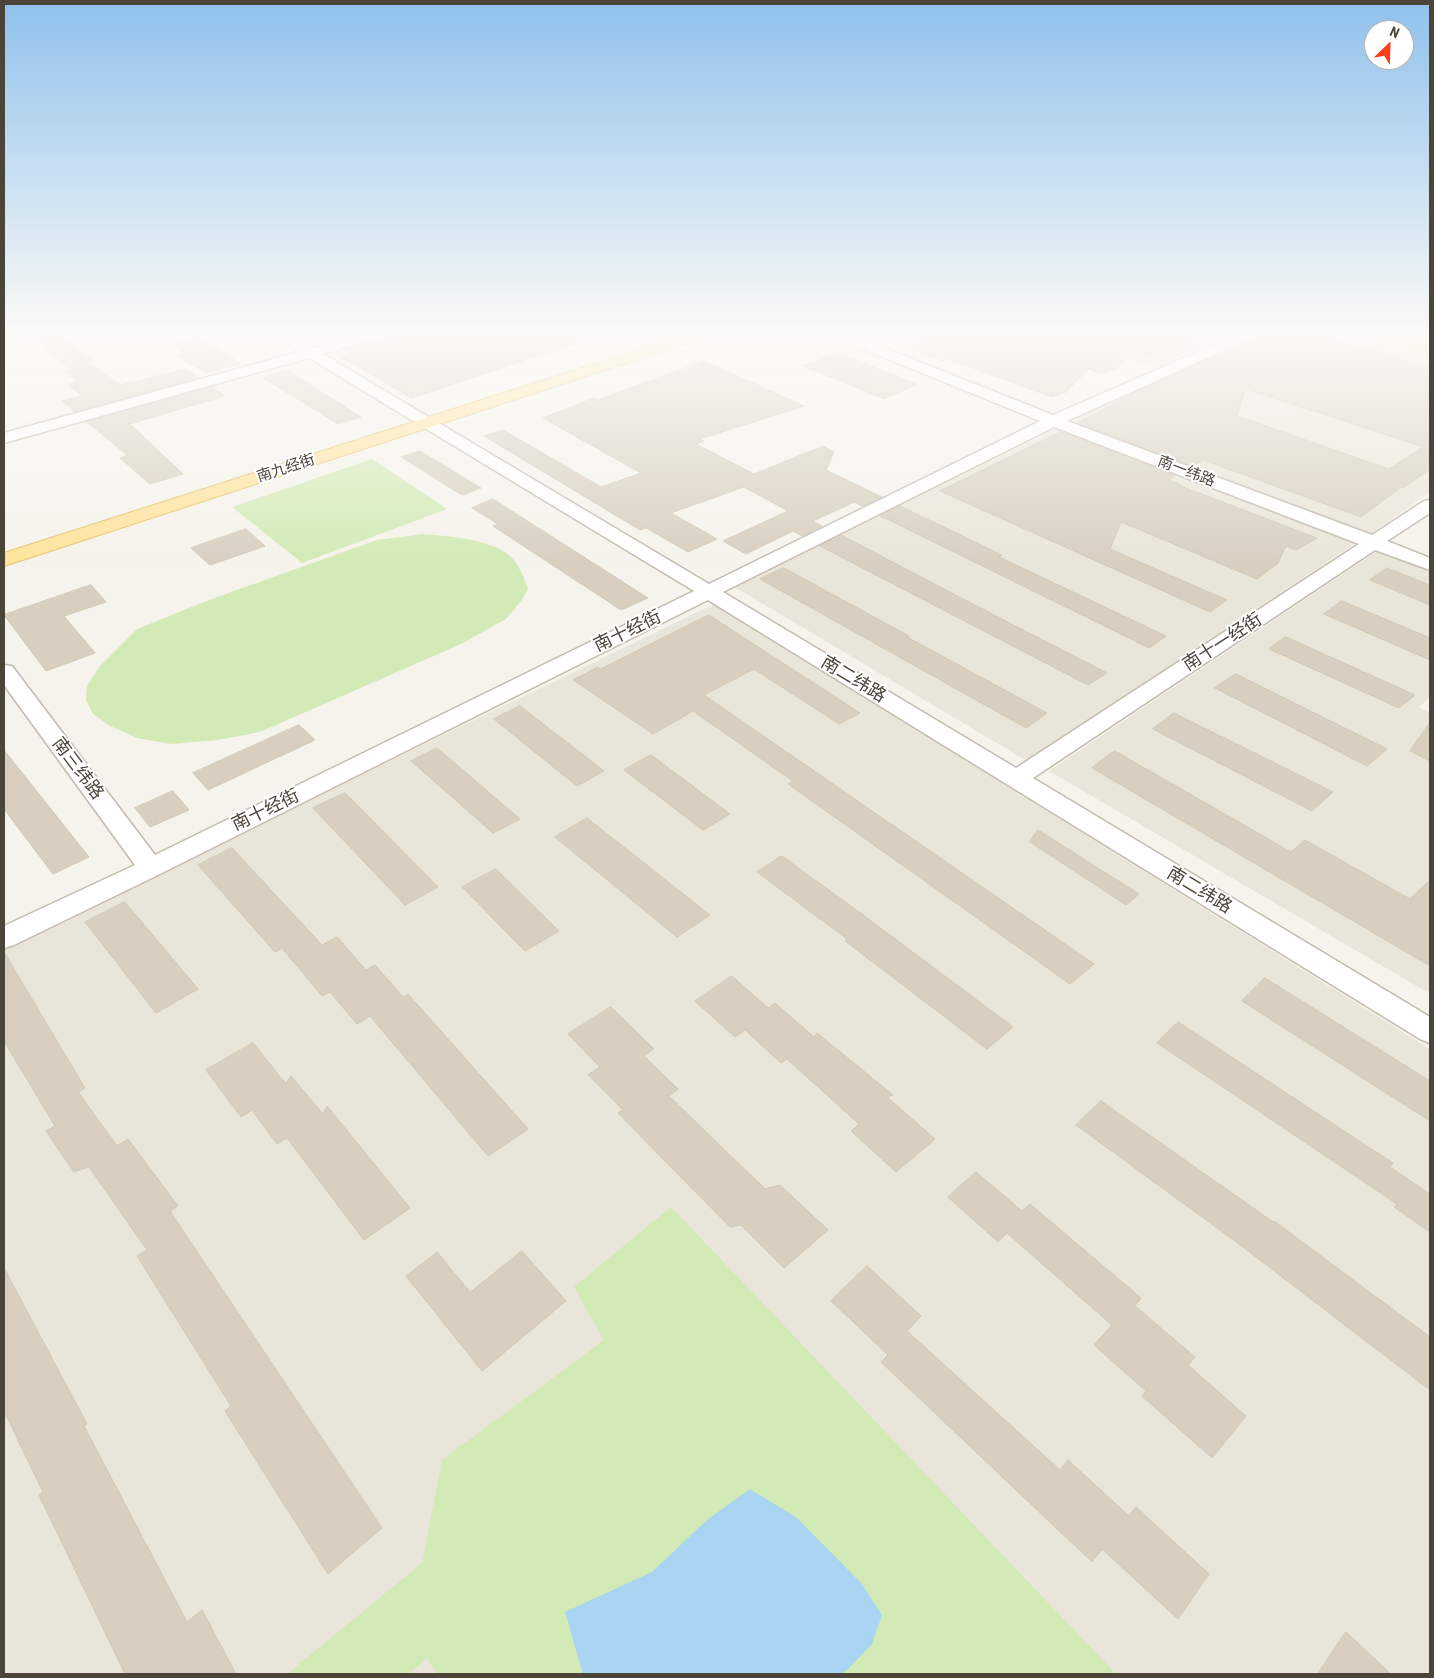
<!DOCTYPE html>
<html>
<head>
<meta charset="utf-8">
<style>
  body { margin:0 }
  #map { position:relative; width:1434px; height:1678px; overflow:hidden; background:#f6f3ec; font-family:"Roboto Condensed",sans-serif }
  canvas { display:block }
  .frame { position:absolute; inset:0; border:5px solid #4b4439; pointer-events:none }
  .north { position:absolute; left:1364px; top:20px; width:50px; height:50px; box-sizing:border-box; background:#fff; border:1px solid #b7b4b0; border-radius:50%; rotate:24deg; font-size:14px; font-weight:700; line-height:20px; text-align:center; color:#4b4439 }
  .north::after { content:''; display:block; margin:auto; width:18px; height:22px; background:#fc3f1d; clip-path:polygon(50% 0,100% 100%,50% 72%,0 100%) }
</style>
</head>
<body>
<div id="map">
<canvas width="1434" height="1678"></canvas>
<div class="frame"></div>
<div class="north">N</div>
</div>
<script>
const c = document.querySelector('canvas').getContext('2d');
c.lineJoin = 'round';
function paint(path, color) {
  c.fillStyle = color;
  c.fill(path, 'evenodd');
}
function trace(path, color, width, dash) {
  c.strokeStyle = color;
  c.lineWidth = width;
  c.lineCap = dash ? 'butt' : 'round';
  c.setLineDash(dash || []);
  c.stroke(path);
}
function drawText(font, color, halo, rows, align = 'center') {
  c.font = font + ' "Roboto Condensed","Noto Sans SC",sans-serif';
  c.lineWidth = 4;
  c.setLineDash([]);
  c.textBaseline = 'middle';
  c.strokeStyle = halo;
  c.fillStyle = color;
  for (const [text, x, y, turn = 0] of rows) {
    c.save();
    c.translate(x, y);
    c.rotate((+turn || 0) * Math.PI / 180);
    c.textAlign = isNaN(turn) ? turn : align;
    if (halo) c.strokeText(text, 0, 0);
    c.fillText(text, 0, 0);
    c.restore();
  }
}
paint(new Path2D(`
  M1264,331H1334L1430,358V492L1367,536L1064,421Z
  M1056,428L1357,542L1027,761L733,586Z
  M1379,550L1430,569V697L1419,707L1430,713V988L1427,992L1049,771Z
  M714,604L1430,1049V1674H4V948Z`), '#eae5da');
paint(new Path2D(`
  M1046,331H1233L1154,368Z`), '#f6e3e0');
paint(new Path2D(`
  M372,459L447,509L302,563L232,507Z
  M423,534C447,536 490,539 509,555C518,562 524,578 528,589L521,601L506,619L461,644L260,732L218,740L170,744L137,738L110,726L93,714L86,700L87,686L100,666L137,629L209,600L377,540Z
  M671,1207L1116,1674H437L427,1658L409,1674H287L422,1563L442,1460L604,1340L574,1287Z`), '#d2eab5');
paint(new Path2D(`
  M750,1489L797,1518L862,1584L882,1615L872,1644L848,1669L841,1674H583L565,1612L652,1572L707,1520Z`), '#a9d4f2');
const building = new Path2D(`
  M56,331L92,360L87,362L121,385L186,369L199,378L75,412L62,401L82,396L68,385L77,381L66,372L71,371L32,336Z
  M312,331H369L330,341Z
  M398,331H607V333L412,398L340,357L351,354L345,350L395,336Z
  M916,331H1104L1127,338L1142,331H1241L1212,343L1209,336L1151,356L1134,350L1116,369L1102,374L1089,369L1066,392L1052,397L947,359L943,361L913,349Z
  M1265,331H1306L1430,368V469L1403,488L1401,487L1361,517L1203,460L1193,466L1078,423L1132,394L1262,336ZM1246,389L1423,447L1389,469L1237,416Z
  M198,337H200L241,364L206,373L177,356L184,353L173,345Z
  M838,353L917,384L884,399L803,366Z
  M704,361L804,406L700,439L704,441L696,444L754,474L823,446L834,452L826,470L882,497L862,506L854,502L848,505L813,521L822,526L802,536L793,531L746,554L723,541L788,511L744,487L671,513L717,539L688,552L646,528L640,530L484,436L503,430L601,487L641,473L543,418L594,398L597,400Z
  M287,370L361,417L338,424L263,378Z
  M212,387L225,396L130,424L183,474L150,484L120,458L127,455L87,422Z
  M1061,432L1175,476L1168,480L1180,484L1178,485L1317,538L1296,550L1286,546L1278,563L1257,579L1121,522L1110,549L1227,600L1210,612L940,491Z
  M420,451L481,488L462,495L401,457Z
  M493,499L648,598L621,610L493,526L498,524L472,508Z
  M900,506L1002,555L999,557L1166,636L1149,648L881,516Z
  M246,529L265,546L210,565L191,548Z
  M841,535L963,599L1107,673L1088,685L820,546Z
  M784,568L909,636L907,637L1047,713L1026,728L760,579Z
  M1387,568L1430,585V605L1370,580Z
  M91,585L106,602L64,616L95,653L46,671L4,615Z
  M1342,601L1430,638V660L1324,614Z
  M709,615L860,713L839,724L754,669L704,695L1094,964L1070,984L788,784L793,781L693,711L653,734L573,680L598,667L600,669Z
  M1286,637L1415,695L1399,708L1269,649Z
  M1236,674L1387,749L1367,766L1215,688Z
  M520,706L604,771L577,786L494,719Z
  M1174,713L1333,792L1312,811L1153,729Z
  M1430,723V761L1410,751Z
  M299,725L315,740L208,790L193,773Z
  M437,748L520,819L493,833L411,761Z
  M4,750L89,857L53,874L4,809Z
  M1115,751L1291,852L1305,840L1410,899L1430,880V966L1092,768Z
  M651,755L730,814L703,830L624,770Z
  M173,791L189,810L150,827L135,808Z
  M345,793L438,887L405,905L313,808Z
  M587,818L710,915L677,937L555,837Z
  M1038,830L1139,894L1126,905L1030,842Z
  M232,848L322,945L337,937L366,970L375,965L403,997L408,994L528,1129L488,1156L370,1016L357,1024L330,992L322,996L282,948L275,952L198,865Z
  M782,856L859,912L1013,1027L987,1049L845,941L847,939L757,872Z
  M496,869L559,931L525,951L462,887Z
  M125,902L198,989L156,1013L85,922Z
  M4,952L85,1088L78,1092L117,1146L128,1139L178,1206L170,1211L382,1528L328,1574L225,1411L231,1406L137,1256L147,1250L89,1167L74,1172L46,1131L55,1126L4,1041Z
  M732,976L768,1008L775,1003L814,1037L817,1033L893,1095L887,1097L935,1139L896,1172L851,1131L859,1124L787,1059L781,1063L745,1030L735,1037L695,1001Z
  M1265,978L1430,1081V1121L1242,1001Z
  M611,1007L654,1049L644,1056L678,1089L669,1096L765,1189L780,1185L828,1230L784,1268L741,1225L730,1227L618,1113L623,1110L588,1075L600,1067L568,1034Z
  M1178,1022L1393,1163L1390,1167L1430,1194V1232L1394,1207L1397,1204L1157,1043Z
  M253,1043L286,1084L291,1076L323,1114L327,1106L410,1208L364,1240L287,1138L277,1144L252,1110L241,1117L206,1070Z
  M1101,1101L1273,1222L1274,1221L1430,1337V1390L1235,1241L1076,1125Z
  M976,1172L1022,1211L1030,1204L1141,1298L1135,1306L1195,1357L1188,1365L1246,1416L1212,1458L1142,1396L1146,1391L1094,1345L1112,1325L1007,1233L998,1242L948,1197Z
  M522,1251L566,1301L482,1371L406,1276L437,1252L470,1292Z
  M867,1266L921,1316L907,1331L1060,1470L1068,1460L1129,1516L1136,1507L1209,1574L1178,1619L1102,1549L1092,1562L881,1362L888,1355L831,1301Z
  M4,1268L87,1424L84,1426L187,1622L202,1610L236,1674H125L39,1495L43,1492L4,1411Z
  M1346,1632L1391,1674H1318Z`);
paint(building, '#d8cfc1');
trace(building, '#d3c7b4', 1);
const minor = new Path2D(`
  M9,331H32L30,334L4,340V332Z
  M268,331H284L313,348L375,331H396L394,334L323,354L709,584L1040,421L826,334L824,331H842L1053,415L1245,331H1263L1261,334L1067,421L1372,535L1424,501L1430,500V513L1387,541L1430,558V570L1375,550L1033,778L1430,1017V1043L1420,1039L708,600L160,874L14,945L4,948V926L135,865L4,685V665L12,666L155,855L694,591L309,358L4,443V433L299,352ZM1054,427L1359,544L1016,768L723,592Z`);
const major = new Path2D(`
  M697,331H719L716,334L4,566V553Z
  M1360,331H1383L1430,344V354L1363,334Z`);
trace(minor, '#c2bbae', 3);
trace(major, '#e6c16a', 2);
paint(minor, '#fff');
paint(major, '#ffe39c');
const sky = c.createLinearGradient(0, 0, 0, 565);
sky.addColorStop(0, '#8fc1ec');
sky.addColorStop(0.59, '#fbfaf6');
sky.addColorStop(1, '#fbfaf600');
c.fillStyle = sky;
c.fillRect(0, 0, 1434, 565);
drawText('15px', '#4b4439', '#fff', [
  ["南九经街",286,469,-18],
  ["南一纬路",1186,472,21]
]);
drawText('18px', '#4b4439', '#fff', [
  ["南十经街",628,632,-26],
  ["南十一经街",1223,643,-33],
  ["南二纬路",853,680,31],
  ["南三纬路",77,769,53],
  ["南十经街",266,811,-26],
  ["南二纬路",1199,891,31]
]);
</script>
</body>
</html>
